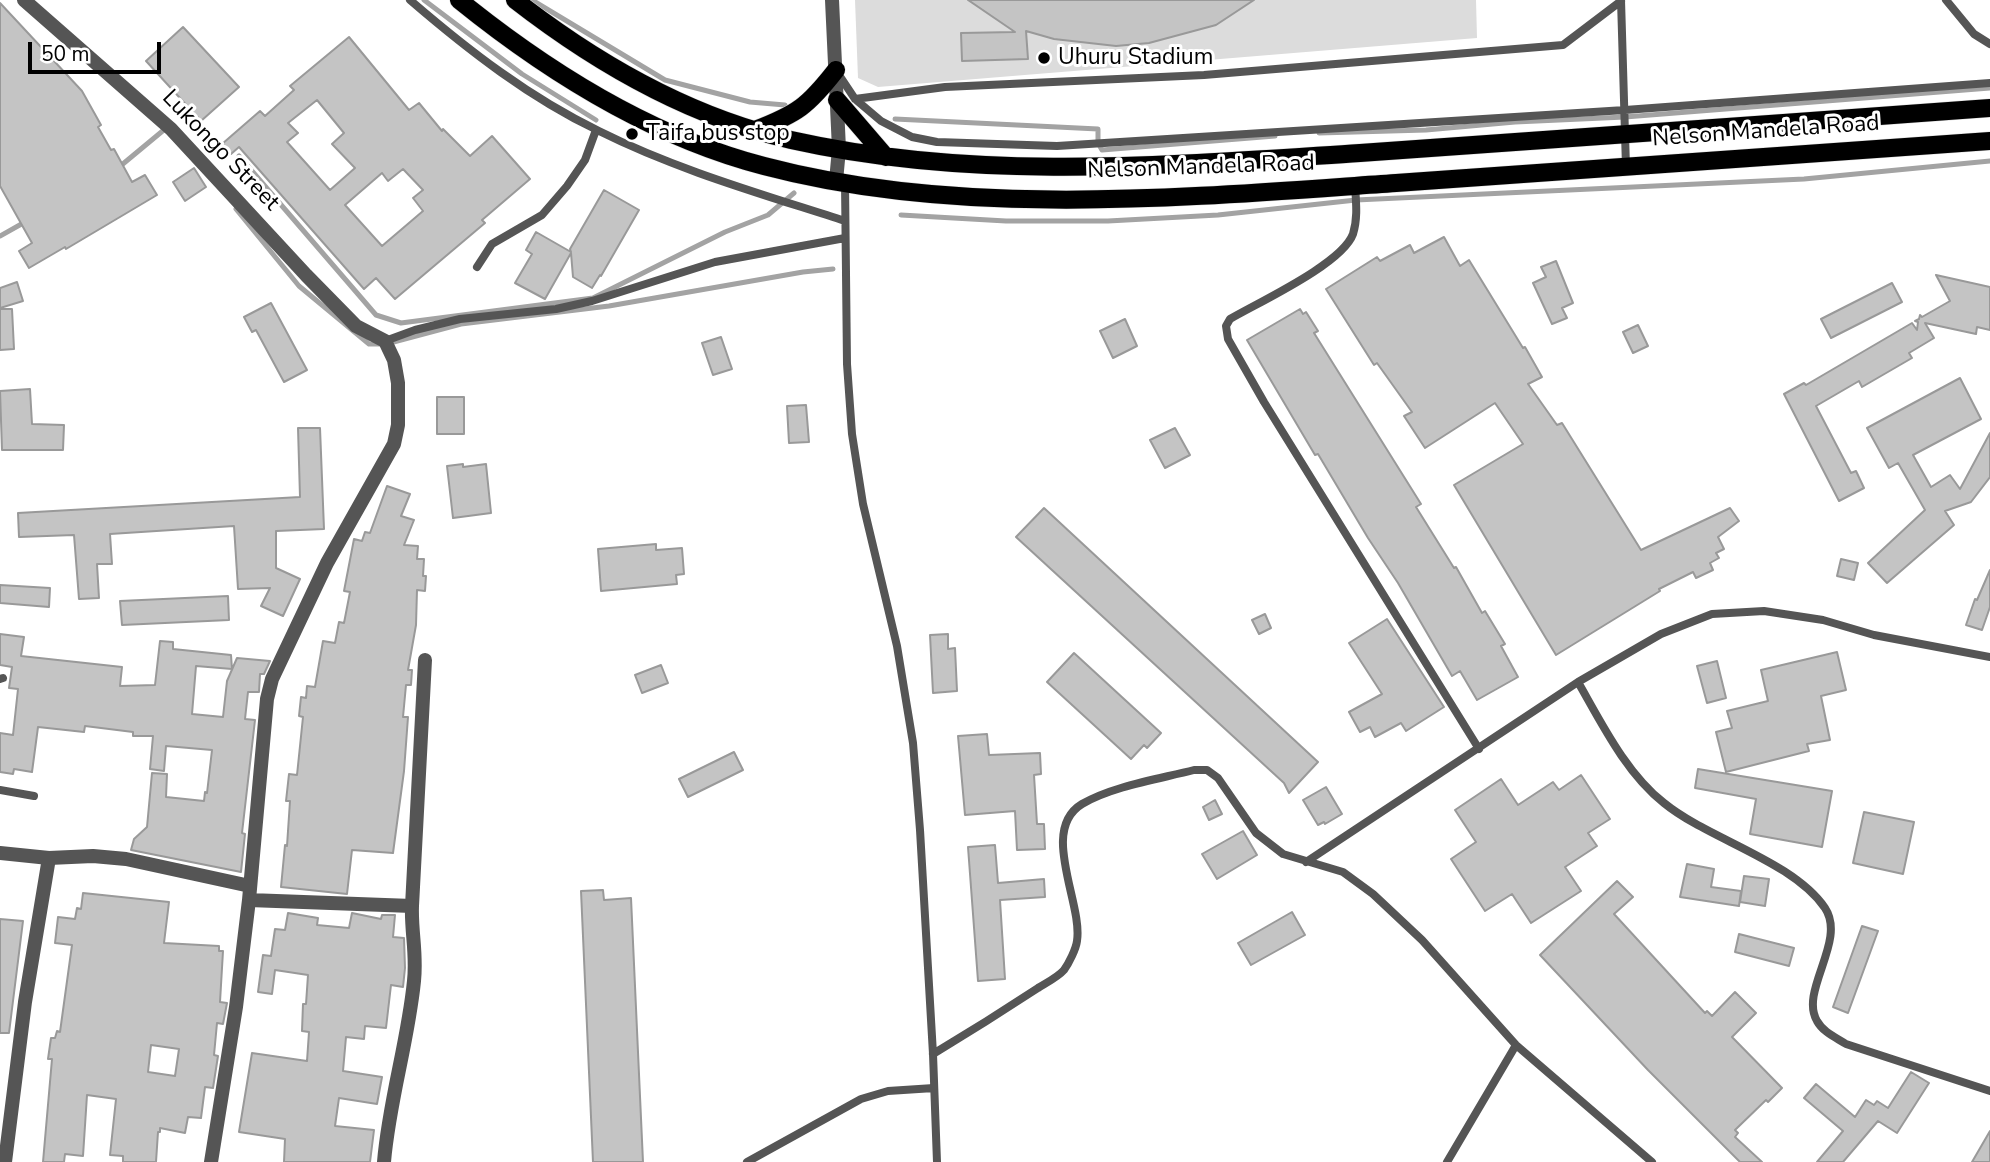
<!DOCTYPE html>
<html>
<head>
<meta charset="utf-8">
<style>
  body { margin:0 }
  #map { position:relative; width:1990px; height:1162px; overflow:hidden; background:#fff; font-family:"Nunito Sans",sans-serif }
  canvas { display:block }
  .scale { position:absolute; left:28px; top:42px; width:133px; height:32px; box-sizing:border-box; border:4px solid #000; border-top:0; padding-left:9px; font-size:21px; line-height:24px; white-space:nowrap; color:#000; -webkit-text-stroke:5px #fff; paint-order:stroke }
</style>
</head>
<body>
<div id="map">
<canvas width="1990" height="1162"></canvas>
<div class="scale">50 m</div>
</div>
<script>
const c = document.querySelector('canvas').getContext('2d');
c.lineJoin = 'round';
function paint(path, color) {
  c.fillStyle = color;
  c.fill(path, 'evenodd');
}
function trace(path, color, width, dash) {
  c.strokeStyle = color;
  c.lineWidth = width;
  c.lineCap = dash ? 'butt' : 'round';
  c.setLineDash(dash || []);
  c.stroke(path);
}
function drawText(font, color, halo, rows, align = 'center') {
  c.font = font + ' "Nunito Sans",sans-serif';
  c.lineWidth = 6;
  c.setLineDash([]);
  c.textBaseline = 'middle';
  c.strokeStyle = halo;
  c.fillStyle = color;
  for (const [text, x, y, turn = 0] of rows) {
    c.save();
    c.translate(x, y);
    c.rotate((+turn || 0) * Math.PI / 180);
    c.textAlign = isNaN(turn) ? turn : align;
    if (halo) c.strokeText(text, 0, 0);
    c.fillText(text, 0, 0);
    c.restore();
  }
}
paint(new Path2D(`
  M855,0H1476L1477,38L878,87L858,78Z`), '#dcdcdc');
trace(new Path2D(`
  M424,0L522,74L596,120
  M532,0L665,80L750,102L785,105
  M895,119L1098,129V143L1102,150L1275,136
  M1319,133L1426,130L1515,122L1625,117L1990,88
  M239,156L376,315L401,323L593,298L725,232L768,215L794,193
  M118,168L165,129L167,131
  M236,209L299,286L369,344H386L461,324L609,306L803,272L833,269
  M901,215L1006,221H1108L1218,215L1356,200L1804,179L1990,161
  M0,236L25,222`), '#a3a3a3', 5);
const building = new Path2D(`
  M968,0H1254L1216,25L1149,43L1116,46L1054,39L1026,31L1028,59L962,61L961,33L1015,32Z
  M0,3L82,91L101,125L98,127L111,150L114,149L132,182L145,175L157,195L66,249L65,247L29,268L19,251L32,243L0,186Z
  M183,27L239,87L201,121L146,61Z
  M349,37L409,110L419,103L442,131L443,129L470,156L492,136L530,179L482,220L485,223L395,299L376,278L364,289L239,147L231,154L222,144L260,111L265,116L294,90L290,86ZM317,100L344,133L332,144L355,168L330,190L287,142L298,133L288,123ZM403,169L423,190L413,198L423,211L382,246L345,205L382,173L388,181Z
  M194,168L206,187L185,201L173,182Z
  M604,190L639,210L601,276L600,275L592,288L573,277L571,253L545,299L515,283L532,254L526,250L536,232L571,252L570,249Z
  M1444,237L1460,266L1469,260L1523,348L1525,347L1542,377L1528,384L1557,425L1562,423L1641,550L1730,508L1739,521L1718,537L1724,549L1716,553L1719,558L1710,563L1713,570L1696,578L1693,572L1659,589L1660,591L1556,655L1454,485L1523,444L1495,403L1425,448L1404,416L1412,412L1377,363L1374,365L1326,289L1377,257L1380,261L1410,245L1414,253Z
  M1556,261L1573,303L1562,308L1567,318L1552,324L1533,283L1546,277L1541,267Z
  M1936,275L1990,287V330L1977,327L1976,334L1925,323L1934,338L1909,353L1912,358L1862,387L1859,381L1816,406L1851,473L1856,471L1864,488L1839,501L1784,394L1804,383L1806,385L1912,323L1917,330L1918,322L1915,321L1919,319L1920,315L1922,317L1950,301Z
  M17,282L23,301L0,308V288Z
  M1892,283L1902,302L1831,338L1821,319Z
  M271,303L307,370L284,382L256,330L252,332L244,317Z
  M0,309H12L14,349L0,350Z
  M1300,309L1303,314L1306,312L1318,331L1314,333L1421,504L1416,507L1454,568L1456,567L1482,613L1485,611L1505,644L1501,646L1518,677L1477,700L1460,671L1452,676L1398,583L1368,538L1318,454L1315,455L1247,340Z
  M1125,319L1137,346L1113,358L1100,331Z
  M1638,325L1648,346L1633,353L1623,332Z
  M721,337L732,369L713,375L702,343Z
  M1960,378L1981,419L1913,455L1931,487L1950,475L1960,489L1990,433V477L1971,502L1945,511L1954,525L1887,583L1868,563L1925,510L1898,463L1889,468L1867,428Z
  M30,389L32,424L64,425L63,450H2L0,391Z
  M437,397H464V434H437Z
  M806,405L809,442L789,443L787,406Z
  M298,428H320L324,529L276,531V568L300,579L283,616L261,606L270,588L238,589L234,526L110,534L112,564H97L99,598L79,599L74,535L19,537L18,513L300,497Z
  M1175,428L1190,455L1165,468L1150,440Z
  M463,464V467L486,464L491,513L453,518L447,466Z
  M387,486L410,494L401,516L414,520L404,545L418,546L417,559H424L423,576H426L425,591L417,590L416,625L408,670H412L411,685H406L403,717H408L404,771L393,853L352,850L347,894L281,887L285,845L287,846L290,801H286L289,774L297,775L303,717L299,716L301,697L306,698L307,686L315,687L323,641L335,643L339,622L344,623L350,592L344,591L354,539L362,541L365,532L370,533Z
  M1044,508L1318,762L1289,793L1284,783L1016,537Z
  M656,544V550L682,548L684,574L676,575L677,584L601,591L598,549Z
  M1841,559L1858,563L1854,580L1837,576Z
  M1990,570V607L1982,630L1966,625L1975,599L1977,600Z
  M0,585L50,588L49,607L0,603Z
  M228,596L229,620L122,625L120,601Z
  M1265,614L1271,628L1259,634L1252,620Z
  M1387,619L1444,707L1406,731L1401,723L1375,737L1370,727L1360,732L1349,712L1382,694L1349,643Z
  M0,634L24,637L21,656L122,667L120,686L155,685L160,641L173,642V649L231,655L232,669L196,666L192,714L223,717L227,681L237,658L270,661L264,674H260L259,692H248L245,719L255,720L242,833L245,834L241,872L131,850L134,839L147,827L152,773L167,774L166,797L204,801L205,792L207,793L212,750L166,746L164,771L150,769L153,736H133V732L85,726L84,732L38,727L32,772L14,769L13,774L0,772V733L13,735L18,689L9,688L12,667L0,665Z
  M948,634V649L955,648L957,691L933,693L930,635Z
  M1837,652L1846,690L1821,696L1830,740L1807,744L1809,751L1726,772L1716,732L1732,728L1727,711L1768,701L1761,670Z
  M1074,653L1161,733L1147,748L1144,745L1131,759L1047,682Z
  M1717,661L1726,698L1707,703L1697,666Z
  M661,665L668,683L642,693L635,675Z
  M987,734L989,755L1040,753L1041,774L1034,775L1037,824H1044L1045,849L1017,850L1015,811L965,815L958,736Z
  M734,752L743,770L688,797L679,779Z
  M1698,769L1832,791L1822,847L1750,834L1756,799L1695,788Z
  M1581,775L1610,819L1588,833L1597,846L1565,867L1581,891L1531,923L1512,894L1485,911L1451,859L1476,842L1455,810L1501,779L1518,805L1553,782L1559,790Z
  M1326,787L1342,814L1325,824L1324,822L1318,825L1303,800Z
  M1215,800L1222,814L1209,820L1203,807Z
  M1864,812L1914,822L1903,874L1853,863Z
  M1243,831L1257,855L1217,879L1202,854Z
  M995,845L998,883L1044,879L1045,897L1000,900L1005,979L978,981L968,847Z
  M1687,864L1714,869L1711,887L1741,891L1739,906L1680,897Z
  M1744,876L1769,879L1765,906L1740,902Z
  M1617,881L1633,897L1614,914L1705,1013L1707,1011L1712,1016L1735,992L1756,1013L1732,1037L1782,1088L1768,1102L1766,1100L1735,1130L1738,1133L1735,1137L1762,1162H1740L1648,1070L1540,955Z
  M603,890L604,900L631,898L643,1162H593L581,891Z
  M83,893L169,902L164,943L219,946V951H223L220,1002L227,1003L223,1024L217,1023L214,1055L218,1056L213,1088L205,1087L201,1118L188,1117L185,1133L160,1128V1132H158L156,1162H123V1156L110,1155L116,1099L87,1095L83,1156L65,1154L64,1162H43L52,1059H48L51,1038H55L57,1031L60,1032L72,945L55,943L58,917L75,919L77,908L81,909ZM151,1045L179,1049L175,1076L148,1072Z
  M1292,912L1305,935L1251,965L1238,943Z
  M288,913L318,918L317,925L349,928L352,913L381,919L382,915H395L393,937L404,938L405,968L403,987L391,985L386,1028L365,1026L364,1039L346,1037L343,1071L382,1077L377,1104L339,1098L335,1126L374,1130L370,1162H284L285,1139L239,1132L252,1053L307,1061L309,1032L302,1031L303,1004H306L308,975L275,970L272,994L258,992L263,955L271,956L275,929L285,930Z
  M0,919L23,921L9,1033H0Z
  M1862,926L1878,931L1848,1013L1833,1007Z
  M1739,934L1794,948L1789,966L1735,952Z
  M1911,1072L1929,1083L1897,1133L1878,1121L1843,1162H1817L1843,1131L1804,1098L1816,1084L1855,1117L1866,1100L1874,1105L1877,1101L1888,1108Z
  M1990,1131V1162H1972Z`);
paint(building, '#c4c4c4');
trace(building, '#999', 2);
const primary = new Path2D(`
  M459,0C548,72 652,137 764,166C964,219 1192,197 1396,183C1594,169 1792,155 1990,141
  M515,0C596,63 690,117 791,140C978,182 1171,165 1360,153C1570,139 1780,123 1990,108
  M837,100L886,157
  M755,130C797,114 808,106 836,70`);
trace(primary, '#dbdbdb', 19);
trace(new Path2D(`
  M410,0C468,50 530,98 599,131C677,170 762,194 845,221
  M1621,0L1626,167
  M1946,0L1974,34L1990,44
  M837,72L855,99L881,121L912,137L937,142L1057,146L1625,110L1990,83
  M855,99L945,87L1204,75L1563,45L1621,1
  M845,183L847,364L852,434L863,504L897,646L913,743L920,830L933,1054L937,1162
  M1355,185C1356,202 1358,218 1353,234C1342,264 1259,302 1230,319L1226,326L1228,339L1264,402L1479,749
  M477,267L492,244L542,215L567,186L585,160L596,130
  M385,341L415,330L460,319L556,309L592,301L715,262L845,238
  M0,679L3,678
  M1578,682C1602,724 1626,773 1664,803C1708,839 1793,861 1825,908C1847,941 1799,991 1817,1021C1823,1032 1835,1037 1846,1044L1990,1091
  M0,790L34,796
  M1306,862L1578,682L1661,634L1712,614L1764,611L1823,620L1874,635L1990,657
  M933,1054C968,1033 1003,1011 1038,988C1046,983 1058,977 1064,970C1069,963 1076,949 1077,941C1083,903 1039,830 1082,804C1113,786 1159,779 1194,770H1207L1218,778L1256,833L1283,854L1343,872L1373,894L1422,940L1516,1045L1652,1162
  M747,1162L861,1099L888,1091L934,1088
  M1447,1162L1516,1045`), '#555', 8);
trace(new Path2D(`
  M24,0L171,129L306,275L356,326L385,341L394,360L398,383V425L394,444L327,563L272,679L267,699L249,900L236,1007L211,1162
  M0,853L49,858L93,856L126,859L250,886
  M249,900L412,906
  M5,1162L25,1002L49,858
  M384,1162C389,1101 408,1042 414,981C417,953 411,932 412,906L425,660`), '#555', 14);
trace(new Path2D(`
  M832,0L839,149L836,181`), '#555', 14);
trace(primary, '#000', 18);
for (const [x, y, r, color] of [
  [1044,58,7,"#000"],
  [632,134,7,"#000"]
]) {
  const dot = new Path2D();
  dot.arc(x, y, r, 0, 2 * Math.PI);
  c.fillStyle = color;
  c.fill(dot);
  trace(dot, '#fff', 2.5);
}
drawText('23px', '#000', '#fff', [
  ["Uhuru Stadium",1058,58],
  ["Taifa bus stop",646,134]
], 'left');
drawText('23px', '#000', '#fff', [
  ["Nelson Mandela Road",1766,132,-4],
  ["Lukongo Street",220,151,46],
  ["Nelson Mandela Road",1201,168,-2]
]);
</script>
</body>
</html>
